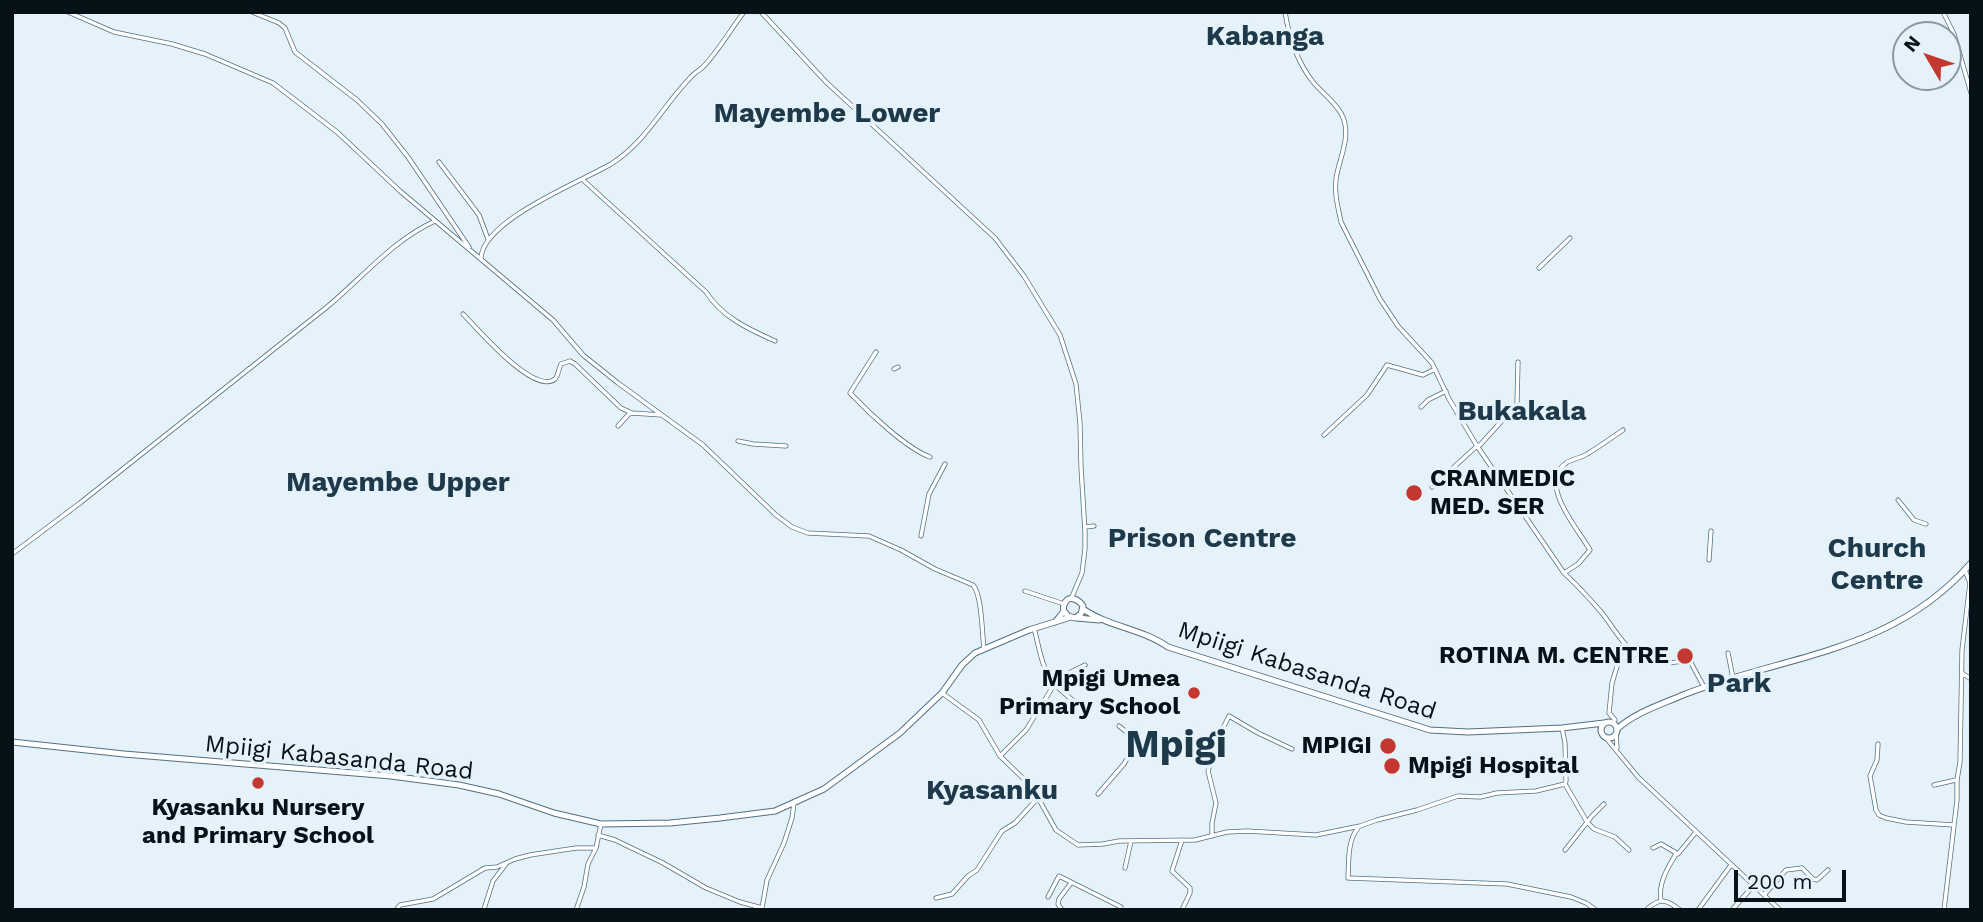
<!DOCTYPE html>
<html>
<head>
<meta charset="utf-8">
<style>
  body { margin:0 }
  #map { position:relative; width:1983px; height:922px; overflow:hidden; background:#e5f2fa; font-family:"Work Sans",sans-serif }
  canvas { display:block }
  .frame { position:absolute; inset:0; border:14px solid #061118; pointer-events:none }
  .north { position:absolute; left:1892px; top:21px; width:70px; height:70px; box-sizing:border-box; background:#e5f2fa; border:2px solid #8c98a0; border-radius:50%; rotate:309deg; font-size:19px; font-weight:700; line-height:28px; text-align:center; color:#061118 }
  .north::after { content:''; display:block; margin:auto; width:24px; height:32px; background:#c43630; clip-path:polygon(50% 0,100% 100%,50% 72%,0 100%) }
  .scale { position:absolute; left:1734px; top:870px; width:112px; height:32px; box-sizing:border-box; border:4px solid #061118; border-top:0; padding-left:9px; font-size:21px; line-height:24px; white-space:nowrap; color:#061118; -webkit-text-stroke:5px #e5f2fa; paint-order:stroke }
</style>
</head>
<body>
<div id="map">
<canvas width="1983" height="922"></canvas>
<div class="frame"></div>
<div class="north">N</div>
<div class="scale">200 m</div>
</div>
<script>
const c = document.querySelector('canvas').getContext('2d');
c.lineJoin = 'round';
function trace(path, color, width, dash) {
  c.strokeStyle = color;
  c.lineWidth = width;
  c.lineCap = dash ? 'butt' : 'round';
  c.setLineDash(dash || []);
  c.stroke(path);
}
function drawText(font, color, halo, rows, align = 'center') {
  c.font = font + ' "Work Sans",sans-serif';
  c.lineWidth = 7;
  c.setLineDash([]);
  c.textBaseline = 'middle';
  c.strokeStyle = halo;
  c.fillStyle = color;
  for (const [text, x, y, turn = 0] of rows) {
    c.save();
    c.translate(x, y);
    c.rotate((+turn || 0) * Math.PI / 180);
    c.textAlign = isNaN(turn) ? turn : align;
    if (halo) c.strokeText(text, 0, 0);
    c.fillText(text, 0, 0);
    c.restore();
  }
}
const street = new Path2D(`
  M68,12L114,32L172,44L205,54L273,83L337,132L400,191L534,304L553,320L583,355L618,383L703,445L776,515L792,527L808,533L869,536L901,550L935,569L973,585C982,595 982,633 984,649
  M252,12L279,23L285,28L295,52L357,100L382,124L408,157L469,247
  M761,12L826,82L995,238L1024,276L1060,335L1076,384L1080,423L1081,467L1085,532V549L1082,573L1071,599
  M1285,12C1289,37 1298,63 1313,82C1323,94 1339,105 1344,120C1350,140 1339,159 1336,179C1334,193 1338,207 1341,222L1380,299L1398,326L1432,363L1449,399L1477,446L1564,573C1578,586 1590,599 1602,613C1617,632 1630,660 1657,663C1667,664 1679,661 1690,661L1704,687
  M1943,12L1954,34L1971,93
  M439,162L479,215L488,239
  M583,180L706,292C722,317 748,329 775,341
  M481,258C483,220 580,182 611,164C646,142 662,107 690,78C693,74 698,71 702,68C718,52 730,30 744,12
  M1539,268L1570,238
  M463,314C476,327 534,396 555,379C558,376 559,368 561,364L570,361L575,364L621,408L632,413
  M876,352L850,393L851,394C869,413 906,448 930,457
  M894,369L898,367
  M1421,407L1428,400L1446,391
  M618,426L629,414L632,413L662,415
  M1324,435L1367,395L1387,365L1423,375L1435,369
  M738,441L753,444L786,446
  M1432,487L1477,446L1480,445L1517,404L1518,362
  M1898,500L1914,520L1926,524
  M1085,527L1094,526
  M921,536L929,494L945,464
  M12,554L80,503L327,307C362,278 393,240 435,221
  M1709,560L1711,531
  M1564,573L1578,564L1590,550C1579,530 1537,484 1566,463C1572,459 1581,458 1587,454C1599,447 1611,438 1623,430
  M1025,591L1064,604
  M1034,628C1039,646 1041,667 1053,682C1058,689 1074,701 1082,708
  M1728,653L1733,678
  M1962,673L1971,679
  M942,693L979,720L1000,756L1032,787L1056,830L1078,845L1103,844L1119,841L1195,840L1227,832L1247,831L1316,835L1360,826L1377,820L1417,810L1458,796L1480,797L1497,793L1536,791L1565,784L1566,781L1565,743L1562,728
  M1615,720L1609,713L1612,683L1624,643
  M1616,733L1617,748
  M1606,738L1638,777L1780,910
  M1878,744L1877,760L1870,776L1876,810L1879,815L1886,818L1906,822L1954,825
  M1000,756L1026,730L1054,685L1069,673L1085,665
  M1565,784L1587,822L1594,829L1615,837L1629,850
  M1934,785L1956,780
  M1098,794L1124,764L1136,742L1135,739L1119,726
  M1358,828C1347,841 1349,862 1348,878L1507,884L1571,897L1586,903L1596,910
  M598,835L615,840L663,863L706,888L740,902L762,908
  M1212,836V823L1216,803L1208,771L1222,730L1229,716L1258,733L1292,749
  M1653,848L1661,844L1678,854L1696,832
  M1565,850L1592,816L1604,804
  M1125,868L1131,841
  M1764,895L1786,870L1802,868L1813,879L1817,880L1828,870
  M1048,897L1059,876L1121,907
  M936,898L952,894L968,876L977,870L1002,831L1015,823L1038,798
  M1661,901C1658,883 1667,869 1676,854
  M762,908L767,880L784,843L792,818L794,803
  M484,909L493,881L506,864
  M396,910L400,905L433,899L485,868L497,867L515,859L530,855L576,848H596
  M576,910L584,887L588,864L596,848L601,824
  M1062,910L1058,904L1059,899L1071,883
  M1182,910L1190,893V888L1172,871L1182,840
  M1646,910C1660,897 1666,899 1680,910
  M1698,910L1731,865
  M1732,910L1754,885
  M1944,910L1957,800V780L1960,762L1962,650L1970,583L1965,570`);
const secondary = new Path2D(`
  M1083,609C1109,627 1143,629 1168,647L1430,730L1468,732L1562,728L1604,723
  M1077,618L1099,620
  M1055,622C1056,621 1063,613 1063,612C1064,610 1063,607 1064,605C1068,594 1078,599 1083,606L1081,614L1075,618L1068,616L1064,611
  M1601 730a8 8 0 1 1 16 0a8 8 0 1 1-16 0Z
  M1617,729C1636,712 1660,705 1683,695C1786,654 1892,654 1971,563
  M12,742L124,754L391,776L459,785L499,794L554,813L601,824L670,823L720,818L775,811L824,789L900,733L942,693L962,665L975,653L1029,630L1071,617`);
trace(street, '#536f82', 5);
trace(secondary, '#536f82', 7);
trace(street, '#fff', 3.5);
trace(secondary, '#fff', 5);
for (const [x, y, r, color] of [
  [1414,493,9,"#c43630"],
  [1685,656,9,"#c43630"],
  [1194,693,7,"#c43630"],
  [1388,746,9,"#c43630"],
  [1392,766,9,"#c43630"],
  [258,783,7,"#c43630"]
]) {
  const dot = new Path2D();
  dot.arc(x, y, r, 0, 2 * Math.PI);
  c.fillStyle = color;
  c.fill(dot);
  trace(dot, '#e5f2fa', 2.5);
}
drawText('bold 24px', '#061118', '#e5f2fa', [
  ["CRANMEDIC",1430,479,"left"],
  ["MED. SER",1430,507,"left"],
  ["ROTINA M. CENTRE",1669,656],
  ["Mpigi Umea",1180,679],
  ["Primary School",1180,707],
  ["MPIGI",1372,746],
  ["Mpigi Hospital",1408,766,"left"],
  ["Kyasanku Nursery",258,808,"center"],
  ["and Primary School",258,836,"center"]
], 'right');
drawText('24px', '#061118', '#e5f2fa', [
  ["Mpiigi Kabasanda Road",1307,671,18],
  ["Mpiigi Kabasanda Road",339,758,6]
]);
drawText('bold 28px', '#1e394a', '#e5f2fa', [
  ["Kabanga",1265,37],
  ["Mayembe Lower",827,114],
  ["Bukakala",1522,412],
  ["Mayembe Upper",398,483],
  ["Prison Centre",1202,539],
  ["Church",1877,549],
  ["Centre",1877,581],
  ["Park",1739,684],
  ["Kyasanku",992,791]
]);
drawText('bold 38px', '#1e394a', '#e5f2fa', [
  ["Mpigi",1176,746]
]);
</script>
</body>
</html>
